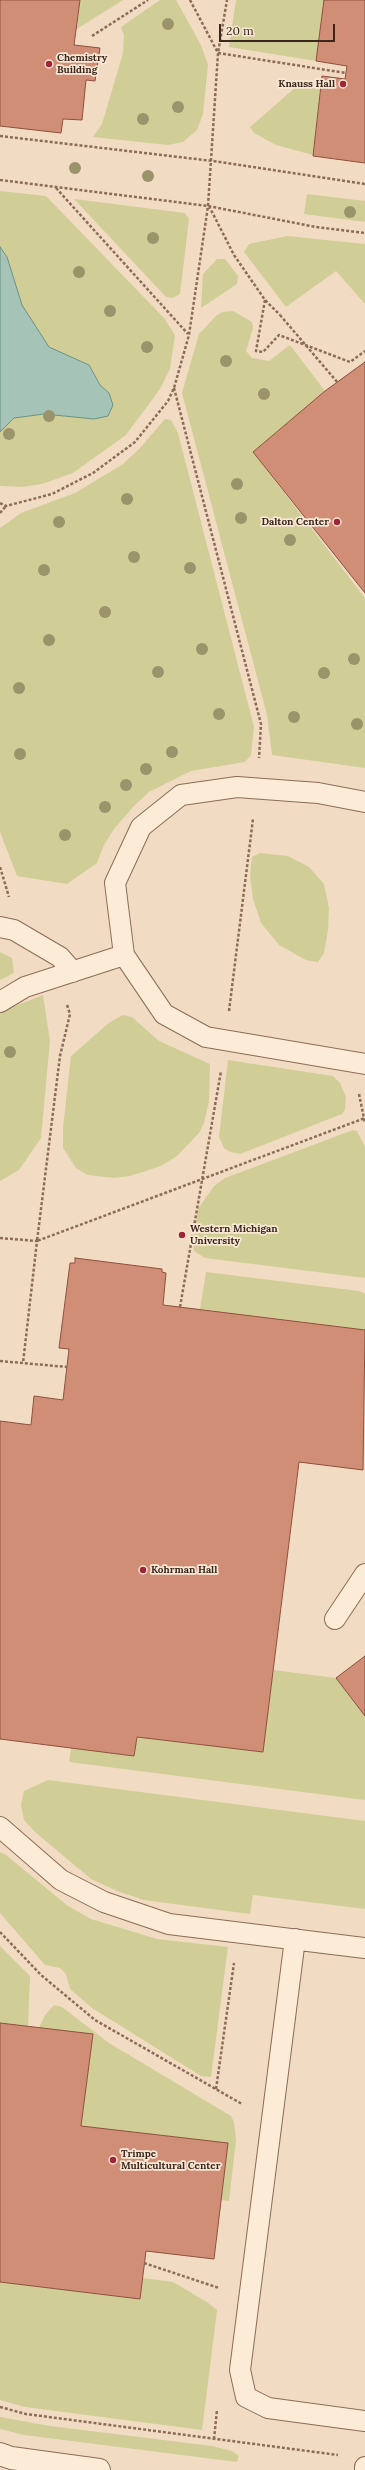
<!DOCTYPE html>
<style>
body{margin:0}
#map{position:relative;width:365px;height:2470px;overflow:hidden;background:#f1dcc3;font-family:Lora,serif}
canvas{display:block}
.scale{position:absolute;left:219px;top:24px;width:116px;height:18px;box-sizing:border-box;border:2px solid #3b271e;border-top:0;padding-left:5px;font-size:12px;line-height:14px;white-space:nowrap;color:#3b271e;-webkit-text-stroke:3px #f8e7d3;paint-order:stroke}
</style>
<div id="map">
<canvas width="365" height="2470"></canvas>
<div class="scale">20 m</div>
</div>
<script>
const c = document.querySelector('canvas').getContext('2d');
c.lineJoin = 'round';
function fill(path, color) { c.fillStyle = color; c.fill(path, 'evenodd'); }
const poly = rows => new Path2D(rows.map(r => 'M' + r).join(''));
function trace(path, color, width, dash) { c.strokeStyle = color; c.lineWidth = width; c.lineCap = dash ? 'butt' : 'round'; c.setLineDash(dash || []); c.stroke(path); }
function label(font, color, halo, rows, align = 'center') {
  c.font = font + ' Lora,serif'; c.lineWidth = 3.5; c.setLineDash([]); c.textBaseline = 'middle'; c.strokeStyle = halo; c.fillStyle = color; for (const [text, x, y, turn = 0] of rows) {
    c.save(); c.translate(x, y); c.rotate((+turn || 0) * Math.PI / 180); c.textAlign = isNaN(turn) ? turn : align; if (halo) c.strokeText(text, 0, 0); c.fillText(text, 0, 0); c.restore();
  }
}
const green = poly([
 [80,0,123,0,77,29],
 [160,0,176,0,201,45,208,65,203,114,197,130,183,142,168,145,93,137,102,124,123,53,124,35,121,27],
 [236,0,324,0,316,61,229,47],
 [297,86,320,89,313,155,276,145,254,133,250,127],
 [0,191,46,196,164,318,175,335,170,369,160,389,126,435,73,473,42,484,22,487,0,486,0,432,13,418,44,414,94,419,109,393,100,385,89,365,49,347,21,305,7,257,0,247],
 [307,194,365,201,365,222,304,214],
 [74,199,185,213,189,219,180,294,173,298,166,297],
 [287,236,365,244,365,304,336,271,286,307,244,252,249,244],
 [217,259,225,259,238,276,237,284,201,308,203,274],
 [233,311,252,322,253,328,246,351,252,358,269,361,290,345,325,391,253,452,365,598,365,768,272,755,267,715,182,393,199,334,216,316,222,312],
 [165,419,171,420,178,433,254,727,251,755,245,762,191,771,149,792,134,806,114,829,104,845,97,863,67,884,17,876,0,832,0,528,21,513,75,493,123,464,140,448],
 [260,853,288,856,309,867,324,884,329,908,328,930,324,953,318,962,306,960,279,945,261,923,253,899,250,876,252,857],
 [0,952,12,958,14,973,0,980],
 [43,995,50,1041,41,1138,19,1170,0,1181,0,1012],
 [123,1015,132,1017,159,1041,210,1064,209,1101,204,1123,199,1133,177,1156,161,1166,130,1176,114,1178,88,1175,76,1168,63,1148,63,1128,71,1056,110,1022],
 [228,1060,333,1076,340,1083,346,1097,345,1110,342,1114,240,1154,230,1152,224,1148,219,1137],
 [353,1130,357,1131,365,1147,365,1278,205,1258,194,1251,193,1244,198,1209,214,1186,225,1178],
 [206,1272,359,1291,365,1294,365,1330,200,1309],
 [273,1670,336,1678,365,1716,365,1800,69,1762,71,1748,134,1756,137,1737,263,1752],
 [48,1780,365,1821,365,1909,253,1895,250,1914,144,1900,117,1891,91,1879,35,1832,24,1820,21,1805,24,1791],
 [0,1852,6,1855,68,1906,91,1919,157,1939,228,1947,211,2077,201,2076,92,2008,70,1989,66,1974,60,1968,45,1965,0,1913],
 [0,1946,30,1976,28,2027,0,2023],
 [54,2005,62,2007,109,2043,231,2116,234,2122,236,2140,229,2201,221,2200,228,2143,81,2126,93,2034,39,2028,45,2015],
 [143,2278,173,2282,207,2302,217,2310,202,2430,25,2407,0,2400,0,2282,140,2299],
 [0,2417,50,2426,212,2446,232,2451,239,2456,237,2462,24,2435,0,2429]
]);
const water = poly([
 [0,247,7,257,22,305,49,347,89,365,100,385,109,393,113,405,108,416,94,419,44,414,14,418,0,432,0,247]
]);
const building = poly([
 [0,0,80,0,74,45,100,48,95,81,86,80,82,120,63,119,61,133,0,126,0,0],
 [324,0,365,0,365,163,313,156,322,76,345,79,347,66,316,61,324,0],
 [365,362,365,593,253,452,325,391,365,362],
 [75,1258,162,1269,162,1272,166,1273,163,1305,365,1330,363,1470,299,1462,263,1752,137,1737,134,1756,0,1739,0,1421,31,1425,34,1396,63,1400,69,1349,59,1348,70,1263,75,1263,75,1258],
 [365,1656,365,1716,336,1678,365,1656],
 [0,2023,93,2034,81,2126,228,2143,214,2259,146,2251,140,2299,0,2282,0,2023]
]);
const path = poly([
 [190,0,218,53,346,73],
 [92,36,148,0],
 [0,136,213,161,365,184],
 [0,180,208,206,316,227,365,233],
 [56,188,188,334],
 [209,206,234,255,265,300,280,315],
 [265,300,256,351,263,352,279,335,350,362,365,351],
 [174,388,261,724,259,758],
 [0,503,6,506,52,494,93,473,135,442,168,401,174,388,189,335,208,206,218,53,227,0],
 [0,513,6,506],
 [0,867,9,897],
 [67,1005,70,1014,60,1056,37,1241,365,1118],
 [229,1011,253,819],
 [359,1094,365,1123],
 [0,1238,37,1241,23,1363],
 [180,1307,221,1071],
 [0,1361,67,1367],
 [0,1932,41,1975,95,2020,242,2104],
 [216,2089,234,1963],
 [144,2263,219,2288],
 [0,2407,26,2414,338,2455],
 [214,2439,217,2410]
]);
const service = poly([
 [0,927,14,930,60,957,73,972],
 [124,955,115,883,141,827,181,795,237,787,318,793,365,802],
 [0,1002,25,987,124,955,164,1014,206,1037,365,1064],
 [335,1619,365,1574],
 [0,1827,61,1880,104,1902,169,1924,365,1948],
 [295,1939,240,2370,246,2397,268,2408,365,2421],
 [365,2470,365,2467]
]);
const minor = poly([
 [0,2454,11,2458,99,2470]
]);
const pathBridge = poly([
 [280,315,338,383]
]);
const trees = [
 [168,24],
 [178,107],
 [143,119],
 [75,168],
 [148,176],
 [350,212],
 [153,238],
 [79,272],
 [110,311],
 [147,347],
 [226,361],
 [264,394],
 [49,416],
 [9,434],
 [237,484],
 [127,499],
 [241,518],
 [59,522],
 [290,540],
 [134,557],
 [190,568],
 [44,570],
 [105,612],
 [49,640],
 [202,649],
 [354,659],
 [158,672],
 [324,673],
 [19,688],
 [219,714],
 [294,717],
 [357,724],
 [172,752],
 [20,754],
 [146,769],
 [126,785],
 [105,807],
 [65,835],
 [10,1052]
];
const markers = [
 [49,64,4,"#9f2539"],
 [343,84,4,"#9f2539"],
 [337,522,4,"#9f2539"],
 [182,1235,4,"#9f2539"],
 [143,1570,4,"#9f2539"],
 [113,2160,4,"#9f2539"]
];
const poiNames = [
 ["Chemistry",57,58],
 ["Building",57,70],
 ["Knauss Hall",335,84,"right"],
 ["Dalton Center",329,522,"right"],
 ["Western Michigan",190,1229],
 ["University",190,1241],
 ["Kohrman Hall",151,1570],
 ["Trimpe",121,2154],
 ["Multicultural Center",121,2166]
];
fill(green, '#d0ce96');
fill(water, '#a5c3b6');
trace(water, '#6b9283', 1);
fill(building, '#d18e77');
trace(building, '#8d503d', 1);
trace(service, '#8c6c58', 22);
trace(minor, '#8c6c58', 24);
trace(path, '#8c6c58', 2.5, [3, 2]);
trace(service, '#fbebd7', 20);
trace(minor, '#fbebd7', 22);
trace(pathBridge, '#8c6c58', 2.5, [3, 2]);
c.fillStyle = '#9b946b';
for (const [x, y] of trees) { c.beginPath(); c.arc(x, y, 6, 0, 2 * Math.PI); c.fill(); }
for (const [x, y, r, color] of markers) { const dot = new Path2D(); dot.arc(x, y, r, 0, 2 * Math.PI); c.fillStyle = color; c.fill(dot); trace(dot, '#f8e7d3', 1.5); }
label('bold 10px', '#3b271e', '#f8e7d3', poiNames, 'left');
</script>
